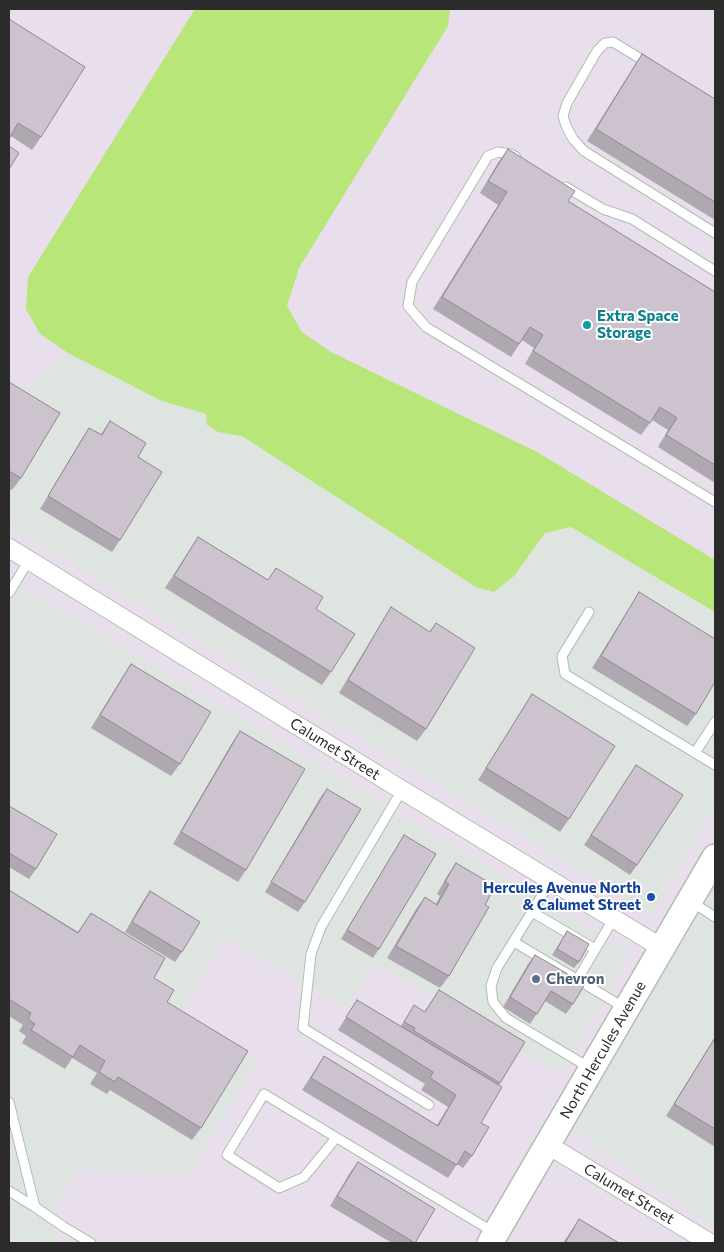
<!DOCTYPE html>
<style>
body{margin:0}
#map{position:relative;width:724px;height:1252px;overflow:hidden;background:#e8deec;font-family:Commissioner,sans-serif}
canvas{display:block}
.frame{position:absolute;inset:0;border:10px solid #2b2b2b;pointer-events:none}
</style>
<div id="map">
<canvas width="724" height="1252"></canvas>
<div class="frame"></div>
</div>
<script>
const c = document.querySelector('canvas').getContext('2d');
c.lineJoin = 'round';
function fill(path, color) { c.fillStyle = color; c.fill(path, 'evenodd'); }
const poly = rows => new Path2D(rows.map(r => 'M' + r).join(''));
function trace(path, color, width, dash) { c.strokeStyle = color; c.lineWidth = width; c.lineCap = dash ? 'butt' : 'round'; c.setLineDash(dash || []); c.stroke(path); }
function label(font, color, halo, rows, align = 'center') {
  c.font = font + ' Commissioner,sans-serif'; c.lineWidth = 4; c.setLineDash([]); c.textBaseline = 'middle'; c.strokeStyle = halo; c.fillStyle = color; for (const [text, x, y, turn = 0] of rows) {
    c.save(); c.translate(x, y); c.rotate((+turn || 0) * Math.PI / 180); c.textAlign = isNaN(turn) ? turn : align; if (halo) c.strokeText(text, 0, 0); c.fillText(text, 0, 0); c.restore();
  }
}
const industrial = poly([
 [68,353,162,401,206,414,208,426,218,432,241,436,514,576,545,533,571,527,715,612,715,807,652,915,9,526,9,379,26,389],
 [9,578,631,953,561,1074,376,963,347,1009,224,937,182,1011,257,1061,190,1173,78,1170,54,1211,57,1243,9,1243],
 [715,878,715,1227,611,1159,571,1126]
]);
const water = poly([
 [195,9,450,9,448,26,299,268,287,306,302,332,331,352,537,452,715,560,715,612,571,527,545,533,514,576,494,592,476,587,242,436,218,432,207,425,206,414,162,401,68,353,40,334,26,309,28,277]
]);
const lane = poly([
 [649,64,613,42,605,43,597,51,567,103,563,116,566,126,573,139,584,151,715,233],
 [516,157,511,154,498,152,488,156,412,282,408,306,426,327,715,502],
 [566,187,603,209,632,219,715,271],
 [9,593,29,560],
 [589,612,562,656,565,674,715,765],
 [695,753,715,722],
 [402,790,321,927,311,954,303,1028,429,1105],
 [551,881,497,968,491,986,493,1002,506,1018,590,1068],
 [690,901,715,917],
 [532,912,595,949],
 [514,942,625,1008],
 [577,980,614,918],
 [9,1102,35,1207,64,1227,91,1243],
 [336,1138,304,1177,279,1188,227,1155,264,1094,495,1233],
 [9,1191,35,1207]
]);
const street = poly([
 [9,548,402,790,662,948],
 [548,1145,710,1243]
]);
const secondary = poly([
 [490,1243,715,857]
]);
const wall = poly([
 [9,19,41,137,32,150,11,136],
 [642,54,715,99,715,220,587,141,634,66],
 [508,149,568,201,715,292,715,483,658,447,668,430,652,420,641,435,525,364,534,348,522,340,511,357,433,309,498,205,480,193,499,161],
 [9,382,21,478,12,490,9,489],
 [110,421,138,457,120,540,112,552,40,509,81,440,89,428,101,434],
 [198,537,268,580,276,568,316,609,331,672,322,685,165,588],
 [639,592,696,714,687,726,592,668,631,605],
 [391,607,429,632,436,623,426,729,417,741,339,693,383,620],
 [131,664,180,764,171,776,91,728,123,676],
 [532,694,569,819,560,832,478,780,524,707],
 [240,731,246,870,238,882,173,844,232,743],
 [636,765,637,865,630,875,584,845],
 [327,789,305,902,298,912,265,892,320,798],
 [9,806,36,869,29,879,9,867],
 [404,835,379,949,373,958,341,939,398,845],
 [456,863,485,905,449,976,440,988,387,958,416,909,425,897,436,904,440,896,437,894,447,876],
 [9,890,78,932,91,913,154,978,167,1002,201,1128,192,1140,110,1090,107,1094,90,1084,97,1073,72,1058,65,1069,22,1043,26,1036,19,1031,23,1025,9,1016],
 [150,891,182,952,175,962,125,932,143,901],
 [567,931,579,962,574,968,552,955],
 [535,955,573,1004,566,1014,545,1001,530,1024,503,1007,528,964],
 [439,990,525,1042,499,1085,481,1123,472,1156,463,1168,457,1164,448,1178,302,1090,324,1056,437,1125,448,1107,421,1090,425,1084,338,1030,357,1000,401,1026,414,1005,424,1012],
 [715,1037,715,1147,666,1116],
 [358,1162,415,1243,392,1243,330,1206,351,1171],
 [579,1219,619,1243,563,1243]
]);
const building = poly([
 [9,19,85,67,41,137,18,123,9,139,9,19],
 [642,54,715,99,715,202,596,129,642,54],
 [9,146,19,153,9,169,9,146],
 [508,149,575,191,568,201,715,292,715,465,666,435,677,418,660,407,650,423,533,351,543,335,530,327,519,344,442,297,507,192,488,181,508,149],
 [9,382,60,413,21,478,9,471,9,382],
 [110,421,146,443,138,457,162,472,120,540,48,496,89,428,102,435,110,421],
 [198,537,268,580,276,568,323,597,316,609,355,634,331,672,174,576,198,537],
 [639,592,715,639,715,682,696,714,601,656,639,592],
 [391,607,430,632,436,623,475,648,426,729,348,680,391,607],
 [131,664,211,712,180,764,100,715,131,664],
 [532,694,615,746,569,819,486,768,532,694],
 [240,731,305,769,246,870,181,832,240,731],
 [636,765,683,795,637,865,591,835,636,765],
 [327,789,361,809,305,902,271,882,327,789],
 [9,806,57,834,36,869,9,853,9,806],
 [404,835,436,854,379,949,347,930,404,835],
 [456,863,495,886,485,905,489,907,449,976,396,946,425,897,437,905,449,884,445,882,456,863],
 [9,890,78,933,91,913,165,958,154,978,174,990,167,1002,248,1051,201,1128,118,1077,115,1082,99,1072,105,1061,80,1045,73,1057,31,1030,35,1024,28,1019,31,1013,9,999,9,890],
 [150,891,200,922,182,952,132,922,150,891],
 [567,931,589,944,579,962,557,949,567,931],
 [535,955,585,984,573,1004,551,991,537,1014,510,997,535,955],
 [439,990,525,1042,500,1083,414,1031,415,1028,404,1022,414,1005,425,1012,439,990],
 [357,1000,502,1087,481,1123,489,1127,472,1156,465,1151,457,1165,311,1078,324,1056,438,1126,456,1095,430,1078,433,1072,346,1017,357,1000],
 [715,1038,715,1129,674,1104,715,1038],
 [358,1162,435,1209,415,1243,337,1196,358,1162],
 [579,1219,619,1243,565,1243,579,1219]
]);
const markers = [
 [587,325,5,"#0f9aa8"],
 [651,897,5,"#1a4fb4"],
 [536,979,5,"#5c6f8a"]
];
const cultureNames = [
 ["Extra Space",597,316],
 ["Storage",597,333]
];
const streetNames = [
 ["Calumet Street",335,749,32],
 ["North Hercules Avenue",603,1050,-60],
 ["Calumet Street",629,1194,31]
];
const transitNames = [
 ["Hercules Avenue North",641,888],
 ["& Calumet Street",641,905]
];
const serviceNames = [
 ["Chevron",546,979]
];
fill(industrial, '#dee5e1');
fill(water, '#b8e679');
trace(lane, '#b2bdb2', 11);
trace(street, '#b2bdb2', 20);
trace(secondary, '#b2bdb2', 28);
trace(lane, '#fff', 9);
trace(street, '#fff', 18);
trace(secondary, '#fff', 25);
fill(wall, '#afa8b1');
fill(building, '#ccc3ce');
trace(building, '#8f8890', 1);
for (const [x, y, r, color] of markers) { const dot = new Path2D(); dot.arc(x, y, r, 0, 2 * Math.PI); c.fillStyle = color; c.fill(dot); trace(dot, '#fff', 2); }
label('bold 15px', '#0d838f', '#fff', cultureNames, 'left');
label('15px', '#2b2b2b', '#fff', streetNames);
label('bold 15px', '#164399', '#fff', transitNames, 'right');
label('bold 15px', '#4e5e75', '#fff', serviceNames, 'left');
</script>
